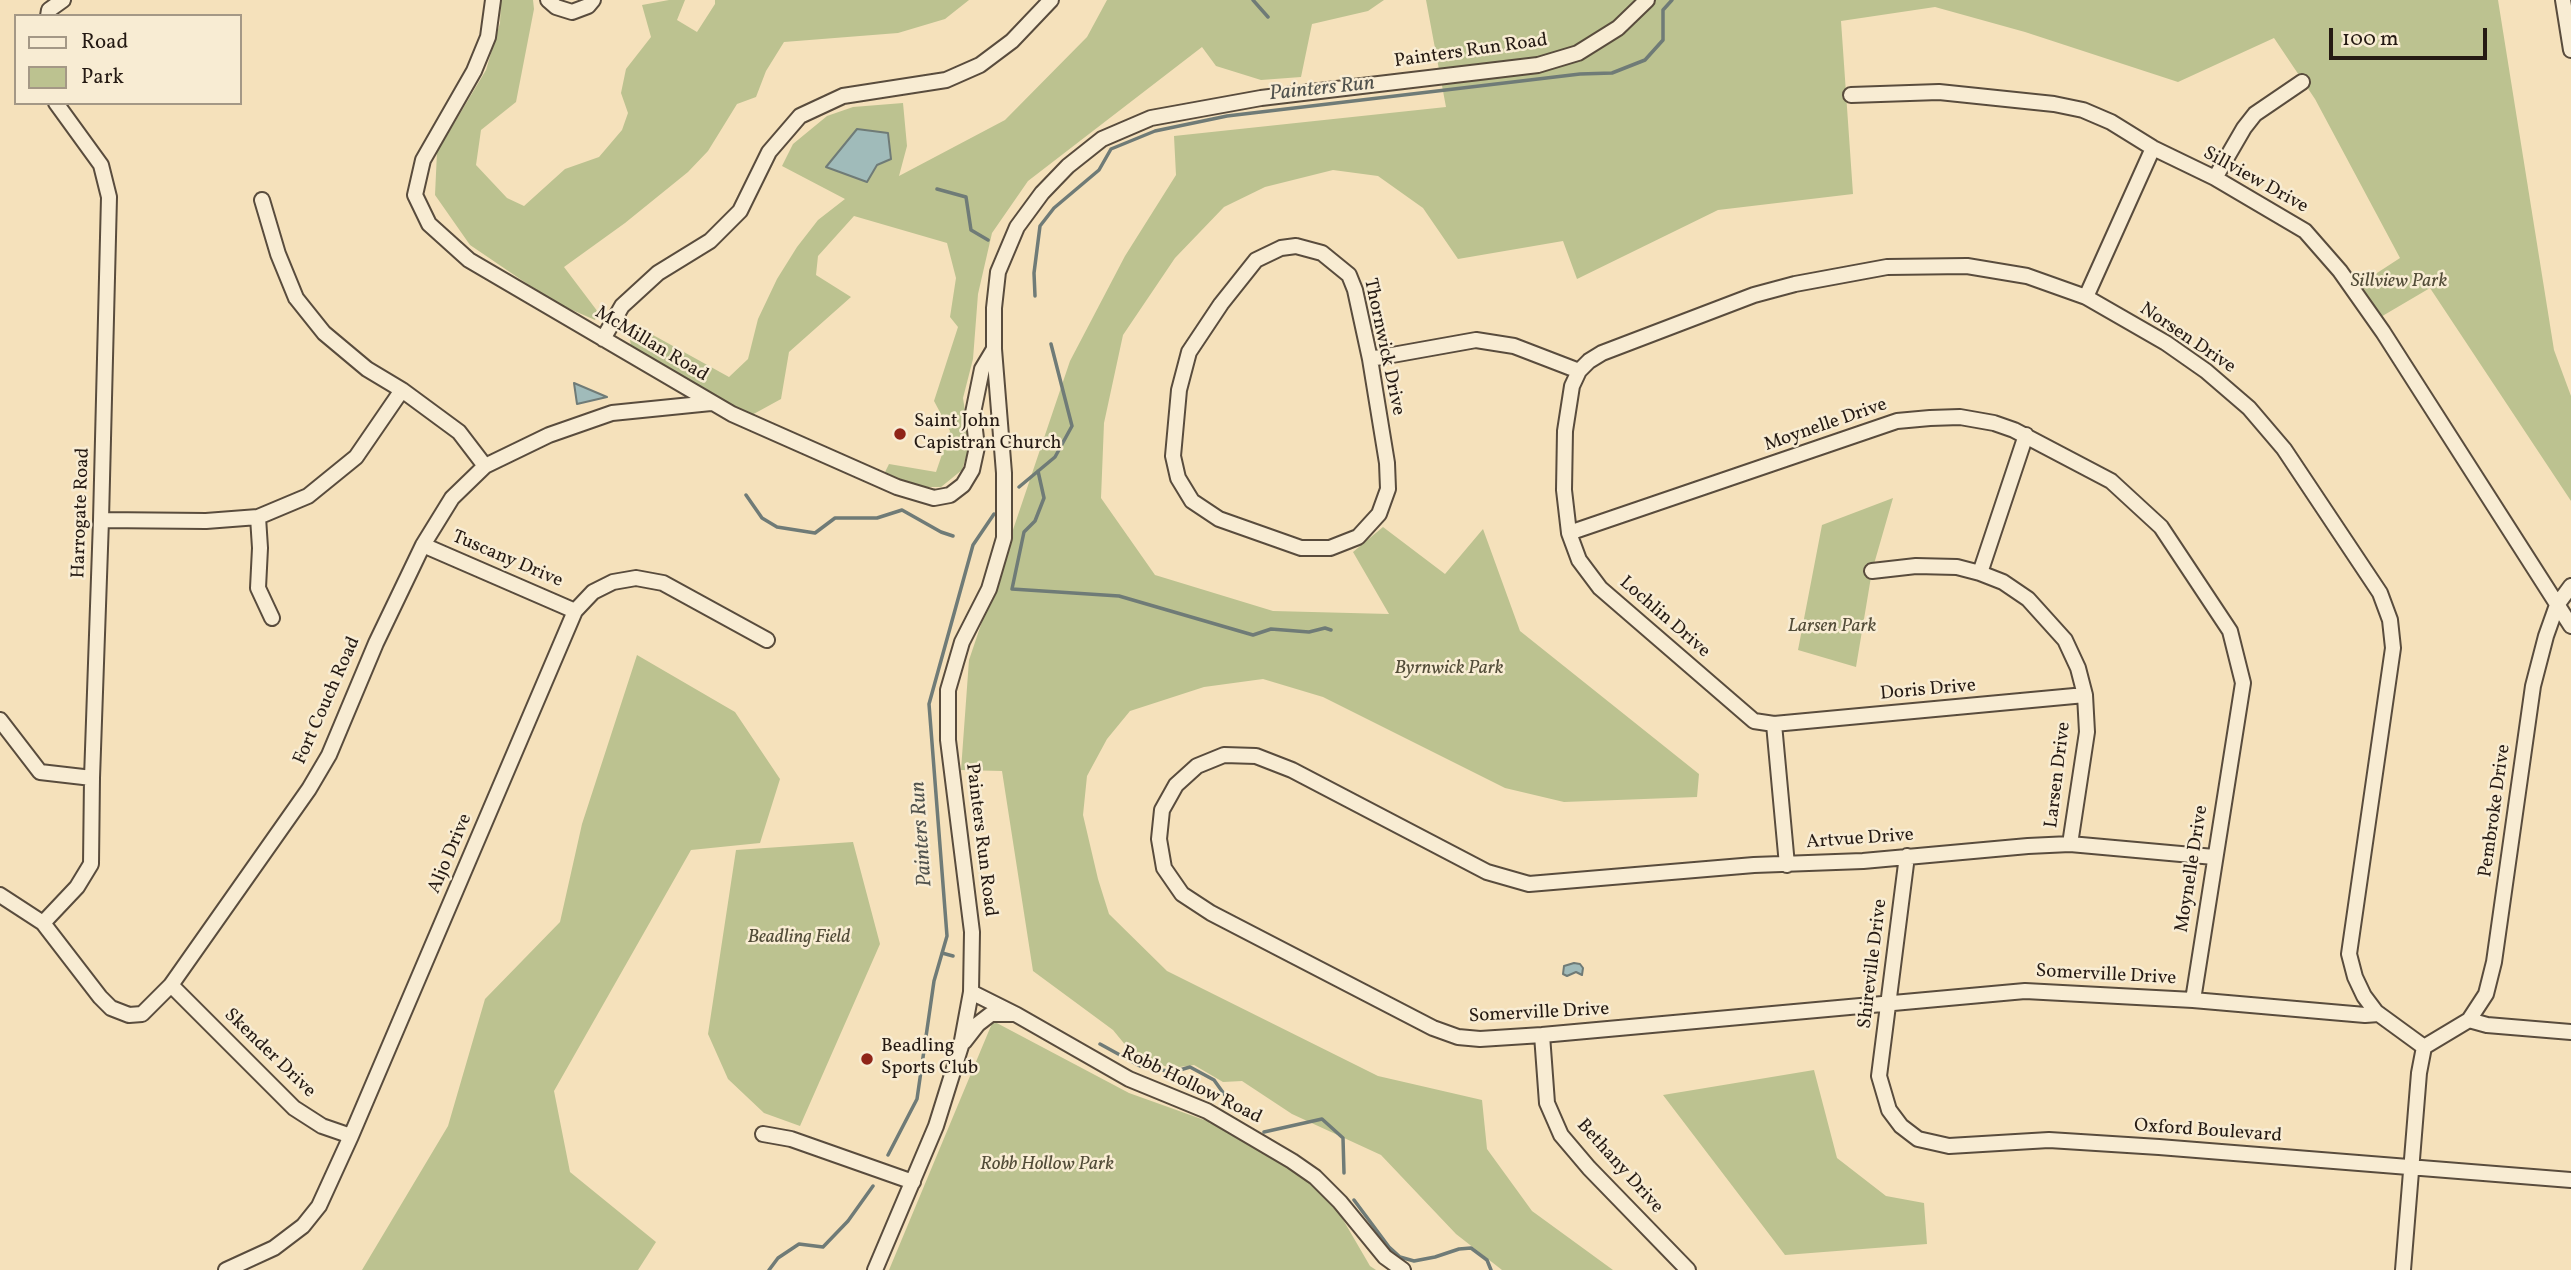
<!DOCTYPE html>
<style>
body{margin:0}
#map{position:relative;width:2571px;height:1270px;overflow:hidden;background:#f5e1bb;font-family:Vollkorn,serif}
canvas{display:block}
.legend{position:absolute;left:14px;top:14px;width:228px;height:91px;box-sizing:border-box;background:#f8ecd3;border:2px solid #a49886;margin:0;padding:9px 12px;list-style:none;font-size:21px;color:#251a13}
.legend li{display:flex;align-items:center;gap:14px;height:35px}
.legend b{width:35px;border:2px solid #a49886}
.scale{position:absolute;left:2329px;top:28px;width:158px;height:32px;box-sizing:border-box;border:4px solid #251a13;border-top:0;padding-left:9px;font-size:21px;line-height:24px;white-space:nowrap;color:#251a13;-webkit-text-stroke:5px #f8ecd3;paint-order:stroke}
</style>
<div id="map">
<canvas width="2571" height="1270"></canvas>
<ul class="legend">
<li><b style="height:9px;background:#f8ecd3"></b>Road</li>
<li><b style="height:19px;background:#bcc290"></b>Park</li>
</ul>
<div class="scale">100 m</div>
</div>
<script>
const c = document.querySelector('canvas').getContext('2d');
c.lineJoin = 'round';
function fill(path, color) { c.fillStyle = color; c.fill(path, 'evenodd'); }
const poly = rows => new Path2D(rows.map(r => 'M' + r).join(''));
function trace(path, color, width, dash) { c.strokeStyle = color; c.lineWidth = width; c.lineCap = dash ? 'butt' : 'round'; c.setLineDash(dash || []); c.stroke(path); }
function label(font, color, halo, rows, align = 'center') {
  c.font = font + ' Vollkorn,serif'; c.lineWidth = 5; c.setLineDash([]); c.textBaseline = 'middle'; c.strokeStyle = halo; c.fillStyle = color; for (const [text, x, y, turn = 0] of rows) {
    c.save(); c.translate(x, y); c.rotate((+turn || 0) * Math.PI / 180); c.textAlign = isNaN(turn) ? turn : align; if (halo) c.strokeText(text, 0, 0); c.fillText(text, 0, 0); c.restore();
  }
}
const green = poly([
 [501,0,533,0,534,9,516,102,481,130,476,165,507,198,524,206,565,169,599,157,622,130,628,113,621,93,626,69,651,37,642,5,669,0,685,0,677,20,697,32,715,4,715,0,969,0,945,19,898,33,784,42,766,71,756,97,737,104,708,151,688,172,625,223,564,267,598,312,595,320,554,302,470,245,435,195,437,152,486,70,500,23],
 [1107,0,1384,0,1368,11,1312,24,1301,77,1261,80,1216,66,1202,47,1028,181,992,233,978,294,973,359,963,398,970,444,962,470,941,487,925,487,884,474,889,464,936,472,950,431,934,401,958,327,950,317,956,278,947,243,854,216,818,256,816,275,851,297,789,352,781,399,750,416,704,392,631,347,629,333,644,330,729,377,748,359,758,319,777,279,797,247,818,220,845,199,782,166,793,144,827,116,853,107,903,103,907,146,899,176,1005,120,1087,37],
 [1426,0,2498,0,2554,350,2571,396,2571,501,2430,288,2379,318,2357,286,2400,258,2315,99,2274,38,2178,82,2025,32,1935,7,1841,21,1853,194,1718,210,1577,279,1563,241,1458,259,1423,208,1378,176,1333,170,1265,187,1224,207,1175,258,1123,335,1104,423,1101,498,1155,575,1273,611,1389,614,1353,552,1383,527,1445,574,1483,529,1520,631,1699,774,1697,797,1564,802,1505,788,1323,697,1263,679,1204,687,1130,711,1107,739,1087,776,1083,815,1098,879,1109,914,1167,971,1378,1076,1482,1100,1487,1149,1532,1211,1613,1270,1502,1270,1456,1234,1381,1155,1292,1114,1242,1081,1223,1082,1194,1065,1172,1068,1136,1058,1113,1030,1033,971,1002,771,961,770,969,660,1070,361,1125,256,1176,175,1174,136,1446,107],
 [1893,498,1872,571,1856,667,1798,650,1822,525],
 [637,655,735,712,780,779,760,843,691,850,554,1091,570,1172,656,1242,638,1270,362,1270,448,1126,485,999,560,922,582,824],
 [853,842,880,944,800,1126,764,1113,728,1079,708,1034,736,850],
 [993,1021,1129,1093,1221,1126,1305,1178,1338,1211,1370,1266,1376,1270,889,1270],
 [1814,1070,1837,1158,1886,1196,1924,1203,1927,1244,1785,1255,1663,1095]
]);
const water = poly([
 [857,129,888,133,891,159,877,165,867,182,826,167,857,129],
 [574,383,607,397,577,404,574,383],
 [1574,963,1580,964,1583,968,1582,975,1576,972,1567,976,1563,974,1564,966,1574,963]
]);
const stream = poly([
 [1253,0,1268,17],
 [937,189,966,197,971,230,988,240],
 [1035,296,1034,273,1040,226,1054,208,1099,170,1111,149,1155,131,1227,116,1580,74,1612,73,1645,60,1663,40,1663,10,1672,0],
 [1038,471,1044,498,1035,521,1024,532,1012,589,1119,596,1253,635,1271,629,1309,632,1325,628,1331,630],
 [1019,487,1055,457,1072,426,1051,344],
 [746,495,762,518,777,527,815,533,835,518,877,518,902,510,941,532,953,536],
 [942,953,953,956],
 [1100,1044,1140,1066,1173,1072,1190,1067,1214,1080,1232,1105],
 [1264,1132,1322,1119,1343,1138,1344,1173],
 [888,1155,917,1099,934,981,947,936,929,704,973,545,994,514],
 [1354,1200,1389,1247,1400,1257,1414,1261,1435,1257,1459,1249,1471,1248,1487,1260,1491,1270],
 [769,1270,778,1258,799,1244,823,1247,848,1221,873,1186]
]);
const minor = poly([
 [493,0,488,37,474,71,423,160,415,195,429,224,469,260,732,414,897,487,934,498,950,495,963,485,972,470,977,447,973,413,982,369,994,349],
 [548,0,556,7,572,12,588,6,593,0],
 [2563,0,2571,50],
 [48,16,49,10,63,0],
 [1851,95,1939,92,2054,104,2083,110,2111,122,2153,148,2215,178,2305,231,2340,271,2383,332,2571,626],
 [2215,178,2244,128,2255,114,2302,82],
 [262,200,278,254,296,298,324,333,367,369,402,390,459,432,485,466],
 [1296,246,1322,253,1349,275,1355,290,1370,359,1387,463,1388,489,1379,514,1358,537,1330,548,1301,548,1219,519,1192,501,1178,478,1173,456,1179,390,1189,352,1221,304,1256,260,1281,248,1296,246],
 [2086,297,2153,148],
 [603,339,622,306,658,273,710,241,740,211,769,152,800,116,843,96,946,80,980,65,1012,41,1051,0],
 [1370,359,1476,340,1514,346,1579,371],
 [258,517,260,548,258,588,272,618],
 [101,520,206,521,258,517,308,496,356,457,402,390],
 [1569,533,1897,421,1930,418,1960,417,1994,423,2014,430,2111,481,2161,527,2230,631,2243,683,2193,1000],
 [423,545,575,611],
 [1872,571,1916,566,1957,567,1980,573,2003,582,2028,599,2065,640,2078,668,2085,695,2087,732,2070,844],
 [1980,573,2026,435],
 [0,720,40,772,92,778],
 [1774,724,2085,695],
 [1907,856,1879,1076,1889,1110,1901,1126,1918,1139,1949,1146,2049,1140,2159,1147,2571,1180],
 [2214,857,2070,844,2028,846,1863,861,1754,865,1529,884,1487,872,1292,770,1256,756,1224,755,1197,766,1176,785,1162,810,1159,839,1164,868,1182,894,1211,913,1433,1028,1458,1037,1480,1039,1542,1035,2025,991,2193,1000,2365,1015,2379,1014],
 [1787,865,1774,724,1754,721,1600,588,1579,560,1569,533,1564,490,1565,431,1572,386,1579,371,1589,361,1602,353,1754,295,1795,284,1887,267,1967,266,2027,276,2086,297,2166,343,2206,371,2249,408,2284,449,2380,593,2390,620,2393,648,2349,954,2355,977,2364,996,2376,1012,2424,1047],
 [0,895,43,923,100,997,111,1008,129,1015,142,1014,171,985,309,789,329,755,376,643,423,545,452,498,485,466,549,435,612,413,711,403],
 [43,923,77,887,91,864,92,778,101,520,109,197,101,165,56,103],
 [171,985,294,1108,322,1126,351,1136],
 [971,992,1017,1015,1129,1079,1207,1111,1292,1161,1315,1177,1340,1202,1385,1257,1403,1270],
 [2469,1020,2486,994,2494,962,2533,686,2546,636,2557,605,2571,586],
 [1542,1035,1547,1103,1561,1135,1589,1168,1688,1270],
 [964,1042,978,1024,991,1014,1012,1014],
 [2424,1047,2469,1020,2487,1025,2571,1032],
 [763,1134,791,1139,913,1182],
 [226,1270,274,1248,303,1226,319,1206,351,1136,575,611,593,592,613,582,636,578,663,583,767,640],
 [875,1270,936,1126,961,1046,971,992,972,932,948,740,948,690,962,642,989,589,1004,538,1004,473,994,349,994,308,998,272,1017,227,1042,193,1068,166,1102,139,1151,118,1261,98,1538,65,1578,53,1618,28,1647,0],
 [2403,1270,2419,1073,2424,1047]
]);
const markers = [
 [900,434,7,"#8f2418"],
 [867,1059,7,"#8f2418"]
];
const streetNames = [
 ["Painters Run Road",1471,52,-8],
 ["Sillview Drive",2255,181,29],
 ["Norsen Drive",2187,339,34],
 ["McMillan Road",651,345,31],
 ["Thornwick Drive",1383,347,78],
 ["Moynelle Drive",1826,426,-19],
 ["Harrogate Road",82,513,-88],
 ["Tuscany Drive",507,560,23],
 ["Lochlin Drive",1664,618,41],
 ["Doris Drive",1928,691,-5],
 ["Fort Couch Road",328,701,-66],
 ["Larsen Drive",2059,775,-83],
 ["Pembroke Drive",2496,811,-82],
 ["Painters Run Road",980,840,83],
 ["Artvue Drive",1860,840,-4],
 ["Aljo Drive",451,854,-67],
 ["Moynelle Drive",2193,869,-81],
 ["Shireville Drive",1874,964,-83],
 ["Somerville Drive",2106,976,3],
 ["Somerville Drive",1539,1014,-3],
 ["Skender Drive",269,1054,44],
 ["Robb Hollow Road",1191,1086,26],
 ["Oxford Boulevard",2208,1132,4],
 ["Bethany Drive",1619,1167,48]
];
const parkNames = [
 ["Sillview Park",2399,283],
 ["Larsen Park",1832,628],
 ["Byrnwick Park",1449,670],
 ["Beadling Field",799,939],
 ["Robb Hollow Park",1047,1166]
];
const poiNames = [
 ["Saint John",914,423],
 ["Capistran Church",914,445],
 ["Beadling",881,1048],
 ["Sports Club",881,1070]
];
const waterNames = [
 ["Painters Run",1322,90,-6],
 ["Painters Run",923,834,-94]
];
fill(green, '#bcc290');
fill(water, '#a0bbba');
trace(water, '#6f7b77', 2);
trace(stream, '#6f7b77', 3.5);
trace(minor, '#594c3d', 18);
trace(minor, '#f8ecd3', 14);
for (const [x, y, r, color] of markers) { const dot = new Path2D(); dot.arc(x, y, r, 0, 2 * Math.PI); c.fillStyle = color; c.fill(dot); trace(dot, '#f8ecd3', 2.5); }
label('19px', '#251a13', '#f8ecd3', streetNames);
label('italic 19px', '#524c38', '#f8ecd3', parkNames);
label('19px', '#251a13', '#f8ecd3', poiNames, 'left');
label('italic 21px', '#50524d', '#f8ecd3', waterNames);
</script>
